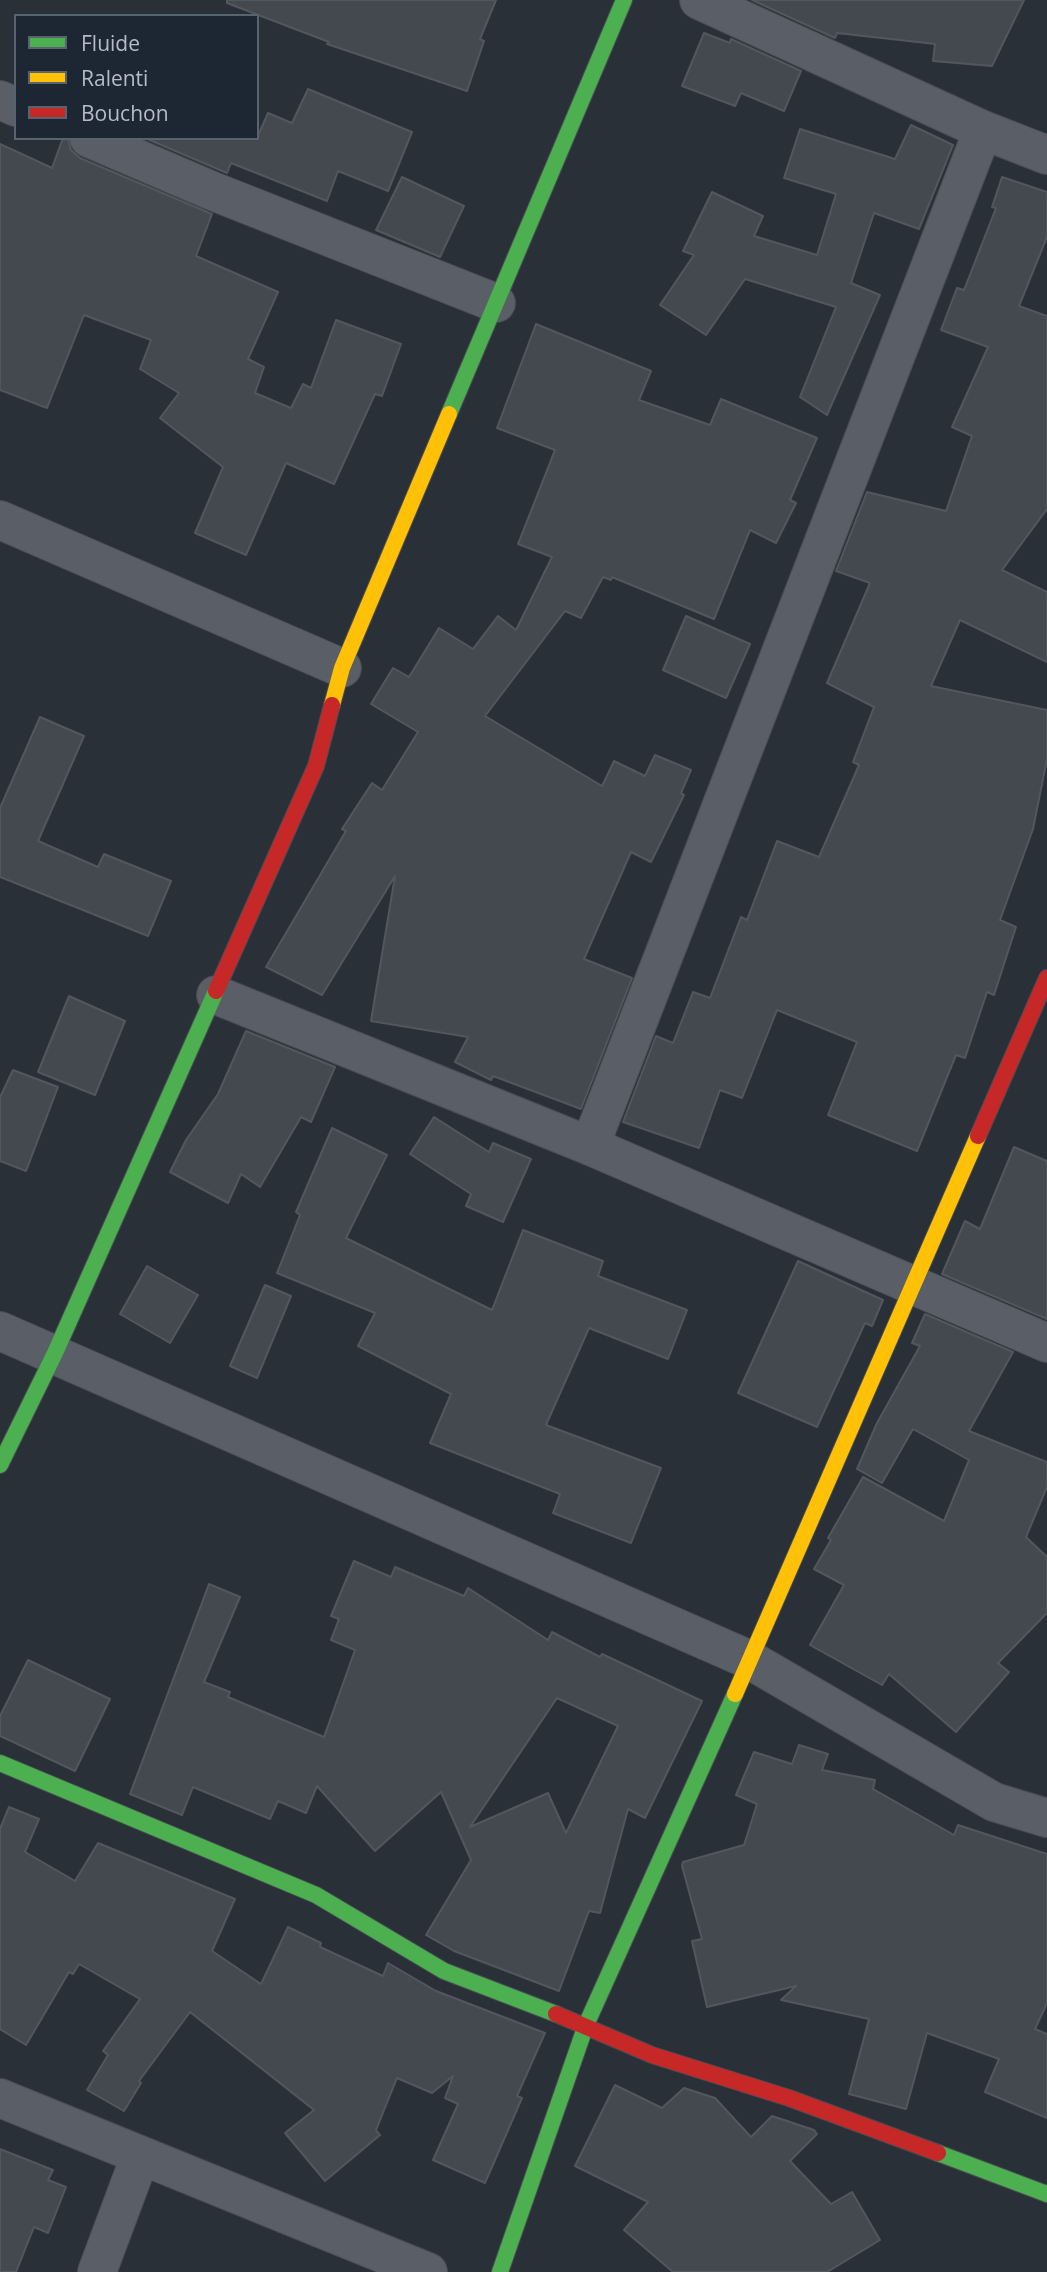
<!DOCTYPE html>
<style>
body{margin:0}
#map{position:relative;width:1047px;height:2272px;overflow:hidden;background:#2a3038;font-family:"Open Sans",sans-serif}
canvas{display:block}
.legend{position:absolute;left:14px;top:14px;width:245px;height:126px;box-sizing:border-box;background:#1d2633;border:2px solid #59626f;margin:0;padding:9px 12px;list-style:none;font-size:21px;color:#b4bcc9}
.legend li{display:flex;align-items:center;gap:14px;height:35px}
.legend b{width:35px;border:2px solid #59626f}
</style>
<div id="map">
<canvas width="1047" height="2272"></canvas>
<ul class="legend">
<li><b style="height:9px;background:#4caf50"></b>Fluide</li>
<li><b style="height:9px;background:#ffc107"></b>Ralenti</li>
<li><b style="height:9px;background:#c62828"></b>Bouchon</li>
</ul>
</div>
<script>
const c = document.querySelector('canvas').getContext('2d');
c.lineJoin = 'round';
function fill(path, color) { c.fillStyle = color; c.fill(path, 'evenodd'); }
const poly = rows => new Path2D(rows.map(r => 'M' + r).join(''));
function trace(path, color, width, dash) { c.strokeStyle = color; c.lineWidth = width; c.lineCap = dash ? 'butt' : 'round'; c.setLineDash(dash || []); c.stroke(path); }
const building = poly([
 [227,0,496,0,480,39,484,41,467,91,327,44,329,42,227,3,227,0],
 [752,0,1024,0,992,66,933,61,935,44,837,33,835,38,752,0],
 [704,33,730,43,731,39,801,71,784,111,741,93,735,106,682,86,704,33],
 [308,89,412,132,388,191,338,171,327,201,231,163,227,173,145,138,257,138,268,113,292,123,308,89],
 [911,125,953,145,919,229,874,213,851,283,880,295,827,415,800,397,836,307,745,279,706,335,660,305,694,255,683,251,712,192,763,216,754,236,817,255,836,194,784,178,800,129,895,159,911,125],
 [63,138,68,138,71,150,80,158,212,214,196,256,278,292,248,359,264,367,255,393,291,408,303,384,311,388,336,320,401,344,382,396,375,394,334,484,286,463,246,555,195,533,223,467,160,418,179,393,140,369,151,340,84,315,47,408,0,390,0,144,52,168,63,138],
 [402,177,464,206,440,257,376,230,402,177],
 [1002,177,1047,192,1047,237,1019,306,1047,316,1047,509,1002,570,1047,592,1047,662,960,620,931,686,1047,710,1047,759,1033,829,1000,920,1016,927,994,995,987,992,965,1058,956,1055,917,1151,828,1115,857,1042,777,1010,742,1098,720,1090,699,1148,623,1122,656,1036,673,1043,693,992,710,998,741,917,747,920,777,841,819,857,859,765,853,762,874,707,827,683,870,583,836,571,867,492,946,511,972,436,952,427,988,347,941,330,957,288,964,290,996,208,992,207,1002,177],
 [536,324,651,371,639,400,710,425,721,399,817,438,790,500,796,503,776,543,750,530,714,619,612,577,611,580,603,577,581,618,565,611,485,716,602,786,614,761,645,776,655,755,691,770,681,793,684,795,651,862,631,852,584,959,632,978,581,1109,493,1076,491,1080,455,1062,468,1037,371,1021,395,876,322,995,266,967,346,831,342,829,372,783,382,790,418,732,371,704,393,668,409,677,439,628,473,649,498,616,516,630,552,557,518,544,555,450,497,428,536,324],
 [686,616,750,644,726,698,663,670,686,616],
 [40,717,84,736,38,841,98,867,104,854,171,881,148,936,0,877,0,808,40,717],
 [69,996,125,1021,95,1095,38,1072,69,996],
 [246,1031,335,1067,311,1122,301,1117,260,1187,241,1174,228,1203,170,1172,186,1140,218,1094,246,1031],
 [13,1070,58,1087,26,1171,0,1161,0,1097,13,1070],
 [434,1117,489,1152,493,1143,531,1159,503,1222,466,1206,471,1194,410,1154,434,1117],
 [332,1128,387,1155,346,1238,492,1310,523,1230,603,1261,598,1276,687,1310,668,1359,589,1328,546,1425,661,1468,631,1543,553,1513,560,1494,430,1443,451,1394,358,1346,375,1313,277,1273,300,1215,296,1212,332,1128],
 [1014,1147,1047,1161,1047,1319,942,1274,965,1221,980,1229,1014,1147],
 [798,1261,883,1300,872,1326,865,1323,817,1427,738,1393,798,1261],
 [147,1266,198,1295,170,1343,120,1314,147,1266],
 [265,1285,291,1296,257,1378,230,1366,265,1285],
 [925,1314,1013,1352,969,1431,1047,1462,1047,1487,1026,1537,1047,1557,1047,1613,998,1663,1009,1672,956,1732,889,1674,882,1685,810,1645,844,1585,814,1569,831,1540,828,1538,863,1477,944,1521,969,1460,913,1429,882,1483,857,1469,877,1423,920,1346,912,1343,925,1314],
 [354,1561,391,1577,395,1567,464,1596,468,1588,548,1640,552,1632,600,1657,602,1654,702,1701,645,1818,628,1809,600,1913,589,1911,559,1991,454,1951,426,1935,471,1860,441,1792,375,1851,317,1786,306,1813,278,1801,270,1819,193,1787,182,1815,130,1794,209,1584,240,1597,204,1682,230,1692,228,1697,324,1737,355,1650,331,1640,339,1619,331,1616,354,1561],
 [557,1698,618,1726,566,1833,548,1793,470,1827,557,1698],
 [28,1660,110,1699,75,1771,0,1736,0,1716,28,1660],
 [799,1745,828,1754,822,1770,875,1780,873,1789,954,1835,958,1825,1047,1854,1047,2003,1035,2029,1047,2034,1047,2118,985,2092,999,2059,927,2033,906,2109,849,2094,869,2019,781,2000,796,1986,707,2007,692,1941,702,1939,682,1866,683,1862,744,1845,757,1804,736,1795,754,1752,792,1764,799,1745],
 [9,1807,39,1819,25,1852,75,1881,98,1843,235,1899,212,1951,261,1984,288,1927,321,1943,320,1947,383,1976,388,1963,436,1991,545,2033,517,2096,522,2098,485,2183,433,2160,458,2104,445,2098,453,2076,432,2093,397,2078,376,2130,380,2135,325,2181,285,2133,314,2110,190,2012,139,2081,141,2083,124,2111,87,2090,108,2055,103,2051,140,1999,79,1964,73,1974,69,1972,26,2045,0,2029,0,1829,9,1807],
 [615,2085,662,2108,684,2088,715,2098,751,2137,772,2116,814,2130,817,2134,790,2161,831,2204,852,2192,880,2240,827,2272,673,2272,624,2230,648,2202,575,2166,615,2085],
 [0,2149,53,2170,48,2180,66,2187,48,2233,34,2227,16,2272,0,2272,0,2149]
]);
const street = poly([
 [699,0,983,130,1047,155],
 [0,100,16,107],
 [89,138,210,190,496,303],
 [0,520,342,668],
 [216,995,590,1146,1047,1343],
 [590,1146,983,130],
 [0,1331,750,1660,994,1802,1047,1818],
 [0,2098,428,2272],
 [97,2272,140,2157]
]);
const fast = poly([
 [449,414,624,0],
 [0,1465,55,1353,216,991],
 [0,1763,316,1895,444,1971,556,2014],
 [938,2153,1047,2194],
 [500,2272,586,2025,735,1694]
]);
const slow = poly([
 [332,705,342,668,449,414],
 [735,1694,978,1136]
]);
const jam = poly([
 [216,991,316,766,332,705],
 [978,1136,1047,978],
 [556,2014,652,2055,789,2098,938,2153]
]);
fill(building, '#444950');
trace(building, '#52575f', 2);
trace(street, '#484c53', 40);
trace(fast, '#484c53', 18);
trace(slow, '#484c53', 18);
trace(jam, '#484c53', 18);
trace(street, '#5a5e66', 38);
trace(fast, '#4caf50', 16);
trace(slow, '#ffc107', 16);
trace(jam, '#c62828', 16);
</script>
